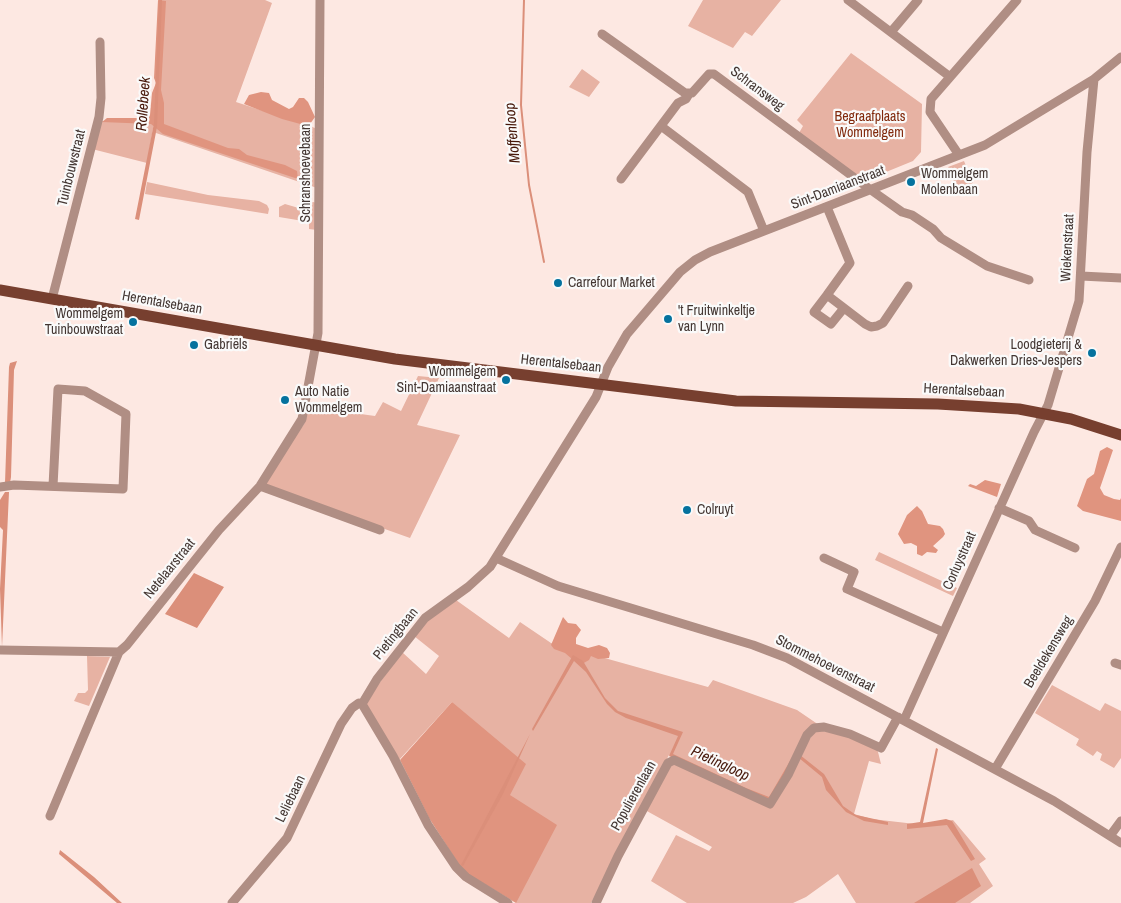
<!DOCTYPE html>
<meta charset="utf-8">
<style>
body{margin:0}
canvas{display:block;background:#fde8e2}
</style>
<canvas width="1121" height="903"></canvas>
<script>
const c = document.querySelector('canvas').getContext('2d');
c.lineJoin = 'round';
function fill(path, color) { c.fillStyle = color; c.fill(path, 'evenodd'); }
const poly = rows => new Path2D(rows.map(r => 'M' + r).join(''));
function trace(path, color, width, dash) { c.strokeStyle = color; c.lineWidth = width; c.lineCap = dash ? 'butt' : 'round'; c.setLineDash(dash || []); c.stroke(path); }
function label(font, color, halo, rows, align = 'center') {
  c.font = font + ' "Archivo Narrow",sans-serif'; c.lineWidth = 4.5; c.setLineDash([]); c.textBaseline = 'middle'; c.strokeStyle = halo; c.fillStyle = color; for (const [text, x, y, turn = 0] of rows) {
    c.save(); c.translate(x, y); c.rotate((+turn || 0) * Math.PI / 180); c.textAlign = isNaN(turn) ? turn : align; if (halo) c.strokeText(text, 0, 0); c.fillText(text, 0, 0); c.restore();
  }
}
const green = poly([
 [162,0,265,0,272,3,236,102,315,128,317,188,156,133],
 [703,0,781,0,752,36,745,32,733,48,688,26],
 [851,53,922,104,921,152,913,161,864,181,799,133,803,126,797,120],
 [582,69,600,82,589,97,569,87],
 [98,121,154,123,147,163,92,149],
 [964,161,973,183,957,189,948,167],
 [147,182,208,195,259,201,267,205,269,209,268,214,145,194],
 [313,202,317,203,317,230,309,229,309,222,279,217,279,207,285,204,302,209],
 [418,376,439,378,417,425,460,435,410,538,267,487,265,481,304,424,310,407,375,416,383,402,401,411],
 [879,552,957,588,953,596,875,560],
 [456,600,509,638,520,622,551,643,708,687,713,680,797,710,819,725,769,801,669,755,591,903,516,903,510,795,452,702,399,760,366,705,369,697,402,652,426,674,439,656,414,636,427,620],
 [87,656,110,657,89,706,74,701,78,693,85,693,88,690],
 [1052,685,1100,711,1105,703,1121,711,1121,758,1114,768,1100,760,1102,754,1097,751,1093,756,1076,745,1079,739,1035,713],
 [816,730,843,734,877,748,881,764,869,761,854,814,872,819,924,825,953,820,986,859,979,864,993,886,970,903,856,903,838,874,806,897,793,903,687,903,651,881,676,835,709,851,712,847,645,810,669,766,675,764,766,805,810,735]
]);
const forest = poly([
 [158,0,166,1,161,90,164,103,164,124,228,148,239,149,247,155,285,165,297,171,298,179,163,134,151,124,102,122,107,118,147,118,150,115,152,93,156,83,154,78],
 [261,92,269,93,272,100,289,109,293,107,299,98,304,98,308,102,315,117,310,124,304,125,282,119,244,104,249,95],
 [1107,447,1113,450,1100,488,1104,495,1114,499,1120,500,1121,498,1121,521,1083,511,1077,506,1087,479,1094,474,1100,451],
 [985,480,1001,484,997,497,968,486,970,484,976,486],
 [917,506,922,511,928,524,940,526,943,529,945,534,943,537,933,546,938,550,936,553,927,552,922,556,917,554,917,546,911,543,904,544,898,534,907,515],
 [563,617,568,623,576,624,581,630,576,638,576,644,588,648,599,645,607,648,610,653,609,658,598,659,591,656,589,660,582,664,572,659,565,653,554,649,551,645],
 [452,702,526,764,510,795,557,825,516,903,463,871,429,818,400,760]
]);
const water = poly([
 [159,0,162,0,157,127,139,220,135,219,154,123],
 [17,361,14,370,11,477,10,483,5,483,9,367,10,363],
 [5,492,9,492,2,647,0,589,3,530,0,527,0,500],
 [194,573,224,587,197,628,165,614],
 [573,655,583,661,605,698,618,711,683,732,673,754,746,788,769,797,794,754,797,753,796,755,771,799,768,800,669,756,678,736,626,718,615,712,607,704,586,672,574,661,533,731,532,729],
 [530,734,503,794,463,866,461,865],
 [936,748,938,749,923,823,946,819,952,821,975,859,971,861,947,825,907,829,907,824,920,822],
 [800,755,824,774,843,806,856,815,888,822,888,825,864,821,846,812,826,790,822,777,799,758],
 [60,850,94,877,122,903,117,903,59,854],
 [972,868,981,886,955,903,914,903]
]);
const stream = poly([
 [524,0,521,105,529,185,544,262]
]);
const minor = poly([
 [848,0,949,76],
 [891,32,918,0],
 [602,34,685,93,692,93,709,74,714,74,871,190,902,212,912,215,933,229,941,238,987,266,1029,280],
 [661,126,748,192,764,231],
 [959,155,930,112,931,99,1017,0],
 [621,179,678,103,686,99,689,94],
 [827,207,850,263,827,295],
 [1081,276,1121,278],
 [52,299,99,117,101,98,100,42],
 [844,308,831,324,814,312,827,295,865,324,871,327,877,326,883,323,908,286],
 [260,486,380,530],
 [0,487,14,485,123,489,126,414,85,391,58,389,53,486],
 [999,508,1029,521,1035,530,1075,548],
 [496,558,558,586,753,645,787,658,1054,801,1121,843],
 [824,558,854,572,847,589,943,632],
 [0,650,119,652],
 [1115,663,1121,665],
 [362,704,377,679,425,618,468,587,490,567,596,397,608,367,627,334,680,272,695,260,710,252,985,145,1094,79,1121,57],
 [362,704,393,756,428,825,456,867,466,877,508,903],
 [904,720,1034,432,1048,405,1079,301,1087,152,1094,79],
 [995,769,1095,601,1121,547],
 [50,816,119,652,127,645,219,530,260,486,302,419,318,333,320,0],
 [1110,836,1121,821],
 [232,903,287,838,341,724,352,708,359,703,362,704],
 [596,903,618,856,668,763,674,760,770,804,788,775,807,735,814,728,824,727,850,734,881,748,898,717]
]);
const major = poly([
 [0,290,395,359,736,401,938,404,1019,409,1071,419,1121,435]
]);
const markers = [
 [911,182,5,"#05729e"],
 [558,283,5,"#05729e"],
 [668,319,5,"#05729e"],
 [133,322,5,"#05729e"],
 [194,345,5,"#05729e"],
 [1092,353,5,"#05729e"],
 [506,380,5,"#05729e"],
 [285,400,5,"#05729e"],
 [687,510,5,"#05729e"]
];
const streetNames = [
 ["Schransweg",757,89,37],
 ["Tuinbouwstraat",72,168,-76],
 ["Schranshoevebaan",306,173,-90],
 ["Sint-Damiaanstraat",838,188,-21],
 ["Wiekenstraat",1068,248,-87],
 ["Herentalsebaan",162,303,10],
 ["Herentalsebaan",561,364,6],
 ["Herentalsebaan",964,391,3],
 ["Corluystraat",960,561,-66],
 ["Netelaarstraat",170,569,-51],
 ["Pietingbaan",396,634,-51],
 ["Beeldekensweg",1049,652,-59],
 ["Stommehoevenstraat",825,664,27],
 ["Populierenlaan",634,796,-61],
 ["Leliebaan",291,799,-64]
];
const parkNames = [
 ["Begraafplaats",870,117],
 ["Wommelgem",870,133]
];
const poiNames = [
 ["Wommelgem",921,174],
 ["Molenbaan",921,190],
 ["Carrefour Market",568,283],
 ["'t Fruitwinkeltje",678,311],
 ["van Lynn",678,327],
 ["Wommelgem",123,314,"right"],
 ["Tuinbouwstraat",123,330,"right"],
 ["Gabriëls",204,345],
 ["Loodgieterij &",1082,345,"right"],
 ["Dakwerken Dries-Jespers",1082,361,"right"],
 ["Wommelgem",496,372,"right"],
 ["Sint-Damiaanstraat",496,388,"right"],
 ["Auto Natie",295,392],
 ["Wommelgem",295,408],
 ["Colruyt",697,510]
];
const waterNames = [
 ["Rollebeek",144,104,-86],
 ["Moffenloop",513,133,-95],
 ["Pietingloop",720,764,25]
];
fill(green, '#e7b2a3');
fill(forest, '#e0947f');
fill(water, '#db8f7a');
trace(stream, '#db8f7a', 2);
trace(minor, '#b08e84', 9);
trace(major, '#773f2f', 11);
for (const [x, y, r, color] of markers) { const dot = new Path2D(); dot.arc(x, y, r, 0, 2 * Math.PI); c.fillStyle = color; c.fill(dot); trace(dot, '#fafafa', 2); }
label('14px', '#443733', '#fafafa', streetNames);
label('14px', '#81290c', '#fafafa', parkNames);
label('14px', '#443733', '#fafafa', poiNames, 'left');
label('italic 15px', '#47180a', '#fafafa', waterNames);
</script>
